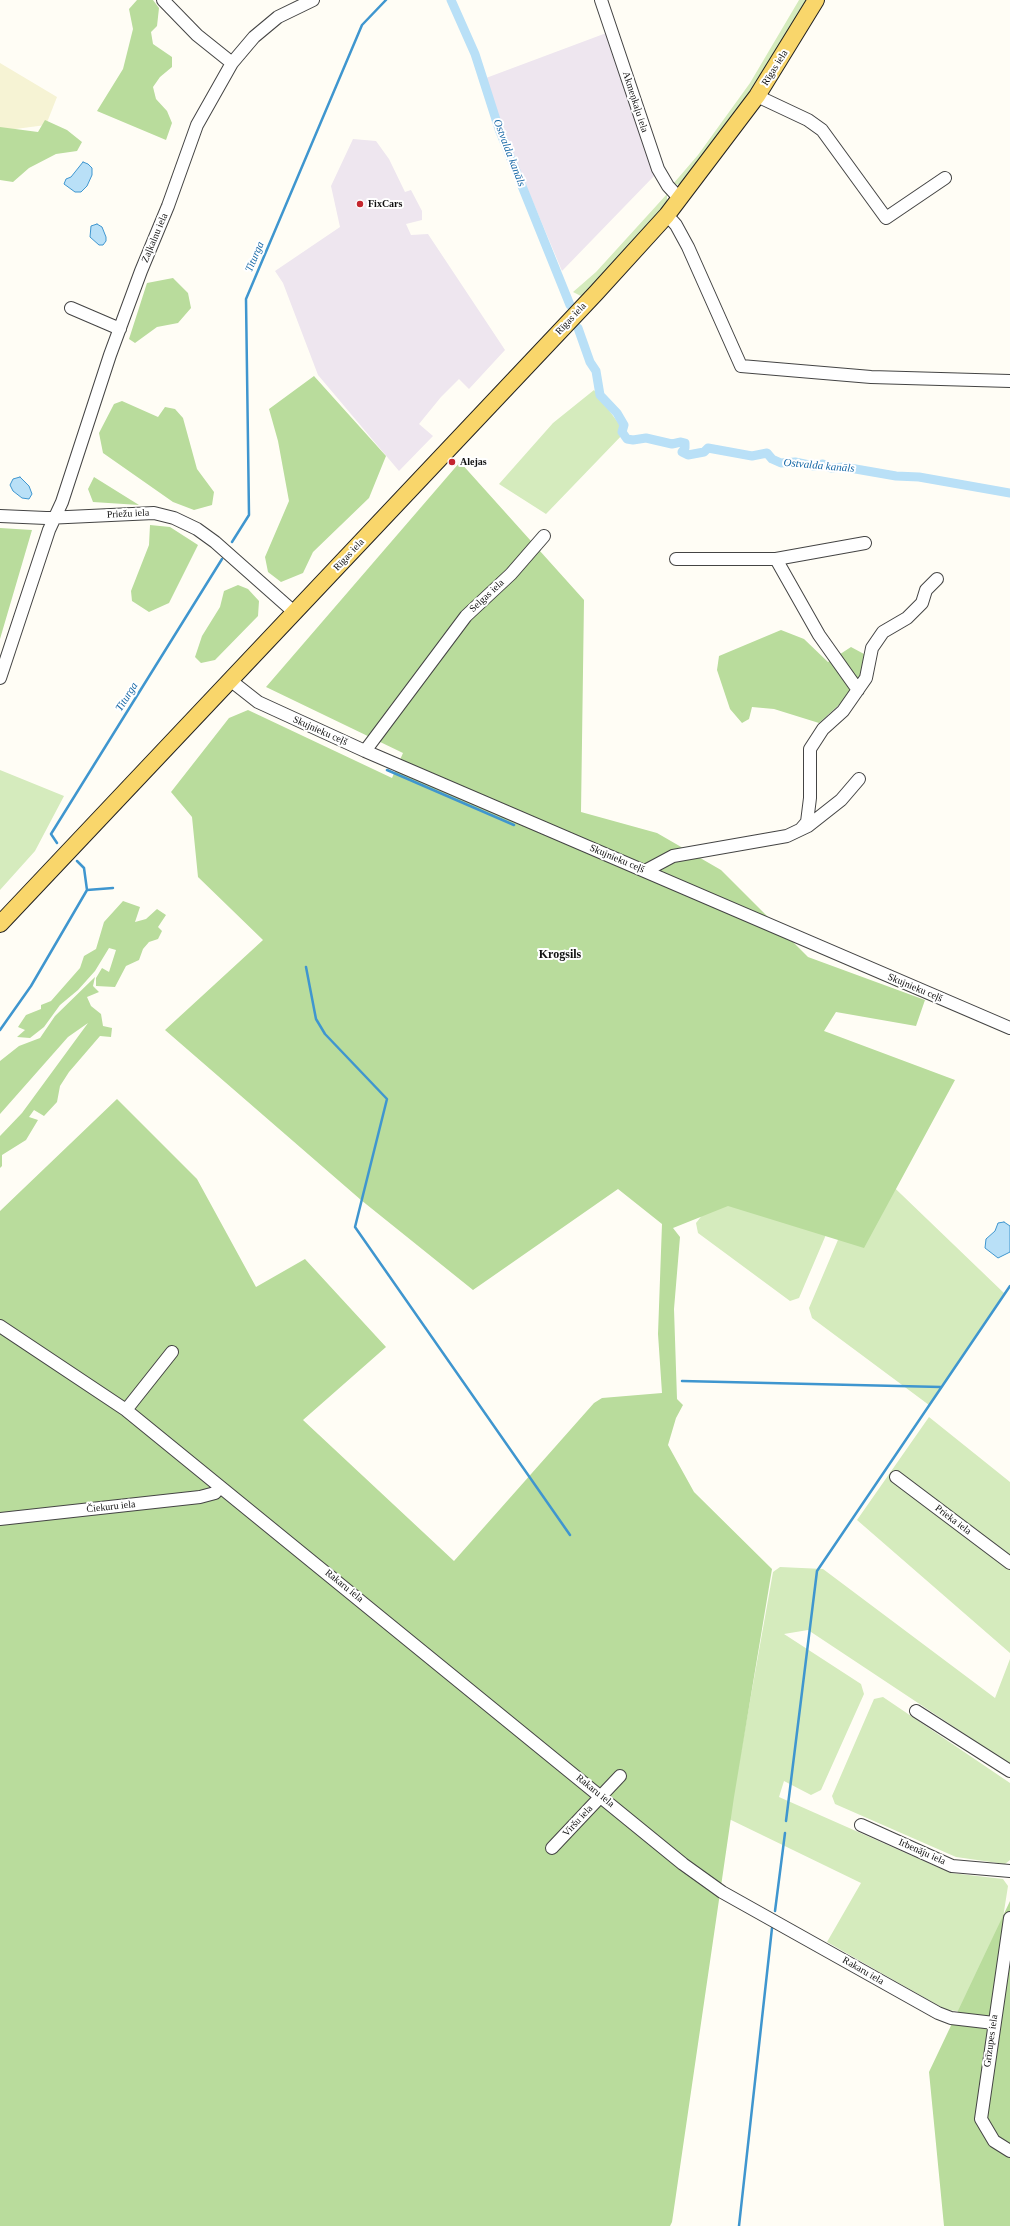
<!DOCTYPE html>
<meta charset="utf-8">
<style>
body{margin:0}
canvas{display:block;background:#fffdf5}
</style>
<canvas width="1010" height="2226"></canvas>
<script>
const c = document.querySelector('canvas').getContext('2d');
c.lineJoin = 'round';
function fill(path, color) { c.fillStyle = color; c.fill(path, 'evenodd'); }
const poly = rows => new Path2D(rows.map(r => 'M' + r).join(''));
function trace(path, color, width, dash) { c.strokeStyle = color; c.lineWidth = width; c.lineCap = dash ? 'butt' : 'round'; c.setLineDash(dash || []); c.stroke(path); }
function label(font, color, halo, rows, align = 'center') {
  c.font = font + ' "Times New Roman",serif'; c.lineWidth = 4; c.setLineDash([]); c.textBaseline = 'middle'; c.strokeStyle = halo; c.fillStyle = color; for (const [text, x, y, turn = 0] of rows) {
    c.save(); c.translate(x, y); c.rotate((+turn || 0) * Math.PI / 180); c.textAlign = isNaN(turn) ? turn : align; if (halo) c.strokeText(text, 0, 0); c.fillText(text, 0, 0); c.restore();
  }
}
const industrial = poly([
 [609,32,655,175,562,271,502,128,486,78],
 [353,139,376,141,389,159,405,192,411,190,422,211,422,220,406,224,411,235,428,234,505,350,469,389,459,379,441,397,419,424,433,436,399,471,318,375,283,283,275,271,340,227,331,186]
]);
const farmland = poly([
 [0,63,57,97,46,125,0,131]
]);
const green = poly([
 [799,0,808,0,733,119,681,185,673,184,698,155,750,83],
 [667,194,667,203,584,295,581,296,573,292,596,272],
 [594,390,625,432,546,514,499,484,553,423],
 [0,770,64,796,35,851,0,890],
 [791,1104,857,1162,799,1298,790,1301,698,1233,696,1223],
 [876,1170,1005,1294,929,1405,812,1318,809,1308,866,1174],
 [929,1417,1010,1482,1010,1653,857,1520],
 [780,1567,823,1569,995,1698,1010,1659,1010,1764,808,1630,784,1634,861,1684,864,1694,821,1790,811,1795,784,1781,779,1797,951,1873,1003,1879,1008,1886,989,2007,981,2013,946,2010,827,1942,861,1883,729,1819,773,1572],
 [883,1697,1010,1783,1010,1860,1005,1864,956,1857,835,1804,832,1796,874,1699]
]);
const forest = poly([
 [137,0,153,0,159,8,157,26,151,32,153,44,172,57,172,67,160,77,153,87,156,99,167,111,172,123,166,140,97,111,123,69,133,29,129,9],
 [45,120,67,130,82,142,77,151,56,154,29,168,13,182,0,180,0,127,38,132],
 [173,278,188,293,191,308,178,323,157,327,135,343,129,339,147,283],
 [314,376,386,456,369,498,313,552,303,573,281,582,268,572,265,557,289,501,278,441,269,409],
 [122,401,158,417,165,407,175,409,183,418,197,469,214,492,212,505,194,510,173,502,103,453,99,433,114,404],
 [460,462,584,600,581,812,657,833,721,870,808,957,925,1000,916,1026,836,1012,824,1031,955,1080,864,1248,728,1206,673,1228,680,1237,674,1309,677,1399,683,1405,676,1418,668,1445,694,1492,772,1569,734,1797,672,2222,670,2226,0,2226,0,1211,117,1099,197,1179,256,1287,305,1259,386,1347,303,1420,454,1561,594,1403,602,1398,662,1393,658,1334,662,1224,618,1189,473,1290,361,1200,165,1030,263,940,198,877,192,817,171,792,229,718,248,710,392,778,403,753,266,687],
 [94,477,139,505,93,502,88,489],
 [150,525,170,527,198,545,169,603,149,612,132,601,131,591,149,545],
 [0,528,32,530,0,639],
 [238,585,248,589,259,601,258,616,215,660,201,663,195,657,202,636,220,607,224,591],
 [781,630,804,639,828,662,851,647,864,654,861,674,841,703,819,723,774,709,752,707,749,719,742,723,730,709,717,670,719,656],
 [123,901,140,907,135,922,146,919,157,909,166,915,158,927,162,931,158,939,149,942,143,949,139,960,126,966,115,987,96,986,96,978,102,968,109,972,116,950,109,948,95,971,78,990,60,1005,44,1027,30,1038,17,1037,25,1030,18,1027,26,1015,41,1009,41,1005,51,1001,80,968,84,956,96,949,104,922],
 [95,977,93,986,99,992,87,997,91,1006,101,1014,103,1026,112,1028,111,1037,100,1036,69,1072,60,1086,57,1102,44,1116,34,1110,29,1117,38,1120,26,1140,2,1155,2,1166,0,1168,0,1136,22,1113,88,1023,68,1037,0,1114,0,1061,19,1046,40,1038,55,1016],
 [1010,1901,1010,2226,944,2226,929,2072]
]);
const water = poly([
 [83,162,88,164,92,168,92,175,87,186,81,192,75,192,64,184,66,179,71,177,83,162],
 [97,224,102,227,106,237,106,241,103,245,99,245,90,237,91,226,97,224],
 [20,477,29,486,32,494,29,499,22,498,13,491,10,485,13,479,20,477],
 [1004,1222,1010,1226,1010,1252,998,1258,985,1248,986,1239,995,1231,998,1223,1004,1222]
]);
const stream = poly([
 [232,542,249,515,246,299,362,25,386,0],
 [387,770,514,825],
 [57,843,51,834,222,559],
 [87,890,113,888],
 [306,967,316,1019,325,1034,387,1099,355,1227,570,1535],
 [0,1030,31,986,87,890,84,868,77,861],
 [682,1381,941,1387],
 [786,1821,817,1571,1010,1286],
 [775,1911,785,1833],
 [739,2226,772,1928]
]);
const canal = poly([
 [451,0,475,54,499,129,570,305],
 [578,328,590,362,596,371,600,395,617,413,624,425,622,432,627,439,633,440,646,438,672,444,681,442,685,443,685,448,682,452,688,455,704,452,708,448,752,456,767,453,772,459,781,463,795,462,814,466,823,464,831,468,844,467,896,476,919,477,1010,493]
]);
const minor = poly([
 [163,0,197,35,232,63],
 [601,0,658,169,668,186,680,199],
 [757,96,808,120,822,130,886,218,945,178],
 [667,215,676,225,688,247,741,366,871,377,1010,381],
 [71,308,120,329],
 [0,516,46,518,154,513,174,518,197,529,215,542,294,612],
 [676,559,776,559,865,543],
 [776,559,819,635,858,690],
 [0,678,49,530,62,502,110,355,141,271,168,206,197,125,232,63,254,37,278,17,313,0],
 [230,680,258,702,365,751,1010,1028],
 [365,751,466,616,511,574,544,536],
 [801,829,807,822,810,798,810,749,823,729,843,711,866,678,872,648,883,632,907,618,922,603,926,590,937,579],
 [645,871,673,856,787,836,808,826,841,800,859,779],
 [0,1326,126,1410,683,1864,722,1892,938,2013,951,2018,994,2023],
 [126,1410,172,1352],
 [896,1477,1010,1563],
 [0,1519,200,1497,215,1493,220,1487],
 [916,1711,1010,1771],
 [861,1825,952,1866,1010,1871],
 [552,1848,620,1776],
 [1010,1918,981,2119,994,2141,1010,2151]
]);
const major = poly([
 [0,924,596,293,667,215,757,96,816,0]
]);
const markers = [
 [360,204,4,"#c4262e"],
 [452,462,4,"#c4262e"]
];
const streetNames = [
 ["Rīgas iela",775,68,-58],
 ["Akmeņkaļu iela",635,102,72],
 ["Zaļkalnu iela",155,238,-67],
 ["Rīgas iela",571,319,-47],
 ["Priežu iela",128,514,-3],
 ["Rīgas iela",349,555,-47],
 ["Selgas iela",487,596,-43],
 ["Skujnieku ceļš",320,731,24],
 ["Skujnieku ceļš",617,859,23],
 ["Skujnieku ceļš",915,988,23],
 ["Čiekuru iela",111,1507,-6],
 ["Prieka iela",953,1520,37],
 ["Rakaru iela",344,1586,39],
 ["Rakaru iela",595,1791,39],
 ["Viršu iela",578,1821,-47],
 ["Irbenāju iela",922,1852,24],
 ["Rakaru iela",863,1971,30],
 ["Grīzupes iela",991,2041,-82]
];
const poiNames = [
 ["FixCars",368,204],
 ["Alejas",460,462]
];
const waterNames = [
 ["Ostvalda kanāls",509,153,69],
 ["Titurga",255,257,-67],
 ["Ostvalda kanāls",819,466,5],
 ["Titurga",127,697,-58]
];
const quarterNames = [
 ["Krogsils",560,955]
];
fill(industrial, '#eee6ef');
fill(farmland, '#f6f3d4');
fill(green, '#d5ebbd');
fill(forest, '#b9dc9c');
fill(water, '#b9e0f7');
trace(water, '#3f96cf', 1);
trace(stream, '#3f96cf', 2.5);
trace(canal, '#b9e0f7', 9);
trace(minor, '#444', 14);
trace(major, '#222', 18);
trace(minor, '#fff', 12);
trace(major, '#f9d66b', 16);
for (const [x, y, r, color] of markers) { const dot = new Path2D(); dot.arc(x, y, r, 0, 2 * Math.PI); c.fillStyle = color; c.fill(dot); trace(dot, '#fff', 1.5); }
label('10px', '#111', '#fff', streetNames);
label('bold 10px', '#111', '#fff', poiNames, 'left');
label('italic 11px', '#1768a6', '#fff', waterNames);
label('bold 12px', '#111', '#fff', quarterNames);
</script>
